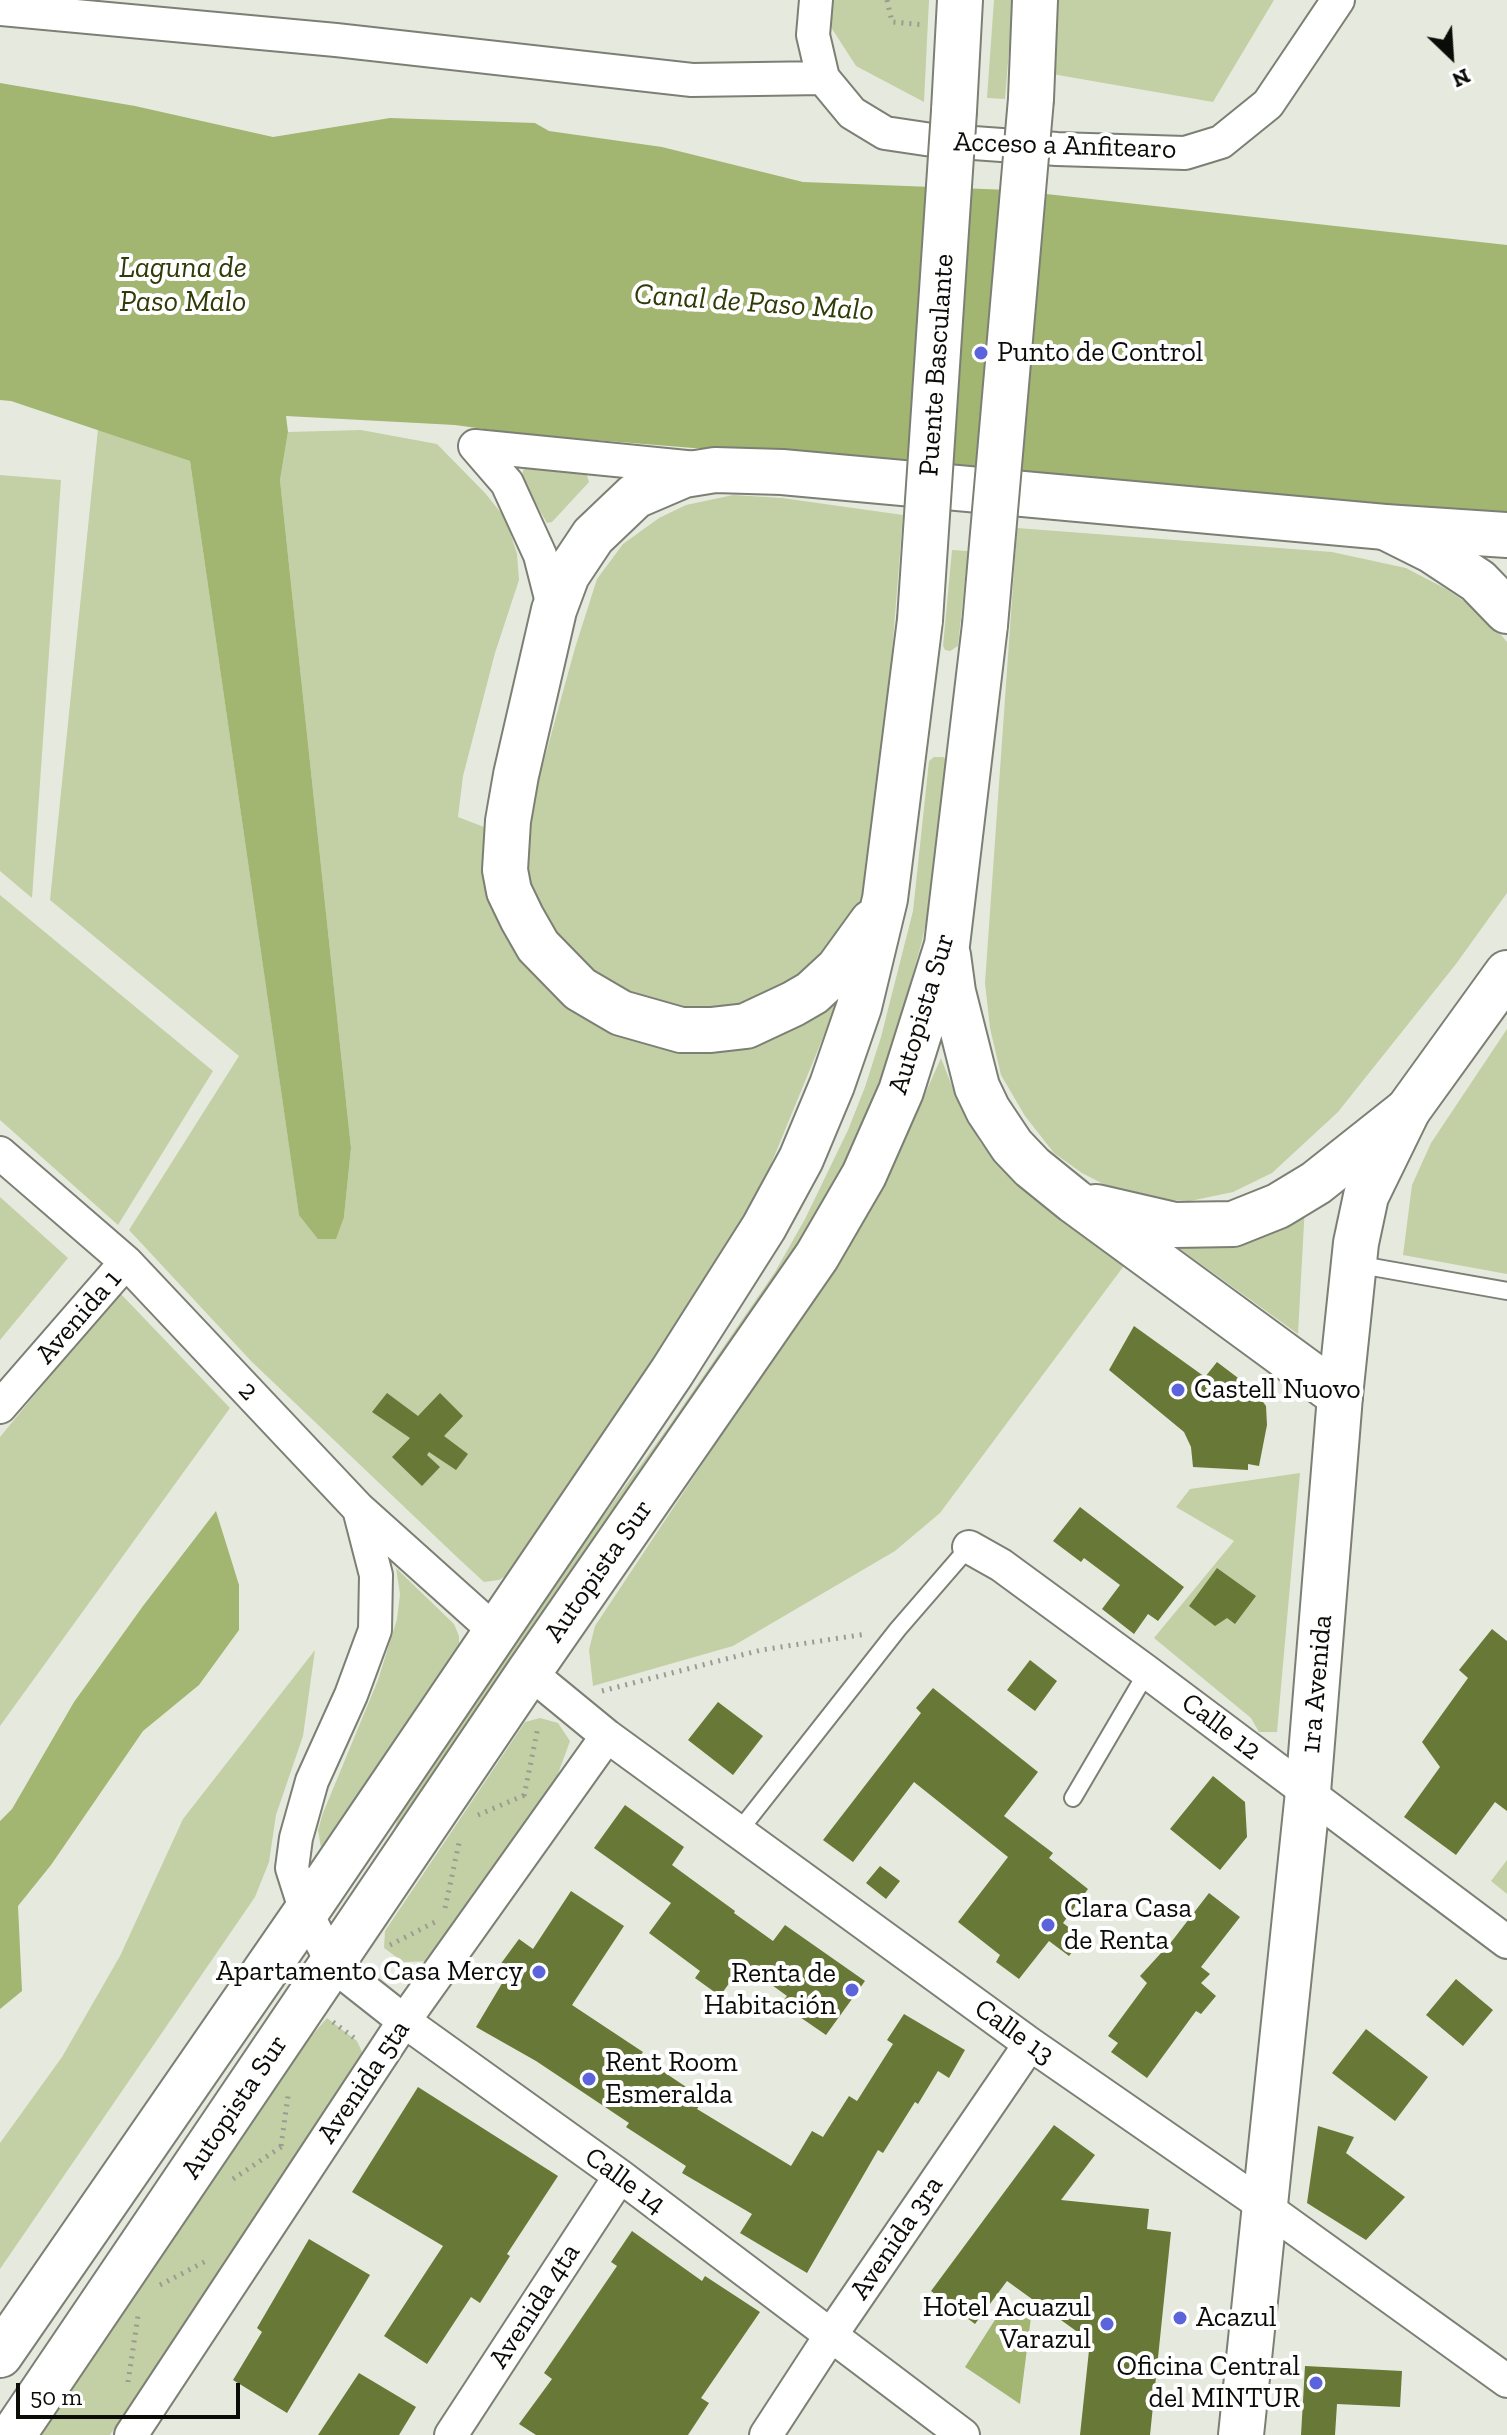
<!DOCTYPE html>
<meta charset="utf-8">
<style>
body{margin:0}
#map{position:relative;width:1507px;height:2435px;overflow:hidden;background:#e6eade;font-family:"Zilla Slab",serif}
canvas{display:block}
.north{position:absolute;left:1411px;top:16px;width:80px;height:80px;-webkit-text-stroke:6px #fff;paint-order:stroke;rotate:155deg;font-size:22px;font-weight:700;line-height:32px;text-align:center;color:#0b0c08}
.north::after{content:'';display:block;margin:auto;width:28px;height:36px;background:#0b0c08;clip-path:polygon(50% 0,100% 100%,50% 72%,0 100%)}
.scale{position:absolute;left:16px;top:2383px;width:224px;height:36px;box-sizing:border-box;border:4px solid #0b0c08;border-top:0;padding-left:10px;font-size:24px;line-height:28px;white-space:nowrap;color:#0b0c08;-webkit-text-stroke:6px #fff;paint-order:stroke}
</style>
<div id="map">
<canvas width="1507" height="2435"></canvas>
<div class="north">N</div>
<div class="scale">50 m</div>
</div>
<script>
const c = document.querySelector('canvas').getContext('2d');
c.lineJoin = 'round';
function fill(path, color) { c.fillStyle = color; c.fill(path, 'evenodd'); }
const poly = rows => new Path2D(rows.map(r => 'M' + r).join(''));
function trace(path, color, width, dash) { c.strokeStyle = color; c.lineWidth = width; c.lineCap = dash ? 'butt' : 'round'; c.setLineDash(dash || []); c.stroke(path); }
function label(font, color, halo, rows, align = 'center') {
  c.font = font + ' "Zilla Slab",serif'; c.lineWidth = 8; c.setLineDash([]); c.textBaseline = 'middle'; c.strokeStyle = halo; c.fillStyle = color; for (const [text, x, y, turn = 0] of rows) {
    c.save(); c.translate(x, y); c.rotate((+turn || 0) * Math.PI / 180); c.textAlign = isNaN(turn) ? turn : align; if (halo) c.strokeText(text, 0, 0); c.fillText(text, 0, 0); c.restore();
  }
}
const green = poly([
 [817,0,929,0,924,102,856,66,816,4],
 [994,0,1013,0,1005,99,987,98],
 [1057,0,1274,0,1213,102,1052,74],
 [98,429,190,461,299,1214,344,1217,351,1148,280,480,288,432,361,430,437,444,485,493,506,519,517,554,519,580,495,653,463,776,458,817,484,827,493,890,615,1028,843,989,755,1203,512,1572,499,1580,484,1582,459,1559,252,1362,129,1230,239,1056,50,900],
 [524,468,586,472,589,482,552,522,547,523,521,478],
 [0,475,61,480,32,898,0,871],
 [733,495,782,498,903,515,874,880,829,953,783,988,745,1005,696,1009,665,1004,633,995,590,974,567,955,532,898,525,862,527,822,575,648,597,579,623,544,659,518,686,505],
 [1017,528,1332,552,1406,568,1446,589,1483,614,1507,642,1507,893,1456,964,1338,1112,1272,1173,1233,1192,1190,1201,1150,1199,1115,1190,1082,1173,1054,1153,1025,1116,1001,1075,990,1028,985,983],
 [952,550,968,551,958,646,950,651,945,650,943,646],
 [934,757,943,757,948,760,932,893,922,941,888,1061,857,1137,835,1180,798,1247,392,1836,403,1803,568,1564,667,1429,775,1272,805,1219,848,1130,865,1087,881,1037,913,911,929,761],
 [0,895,213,1071,118,1225,0,1120],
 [1507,1029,1507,1274,1403,1255,1412,1185,1431,1143],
 [941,1058,957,1099,980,1142,993,1158,1009,1173,1126,1263,940,1513,895,1551,733,1646,593,1686,589,1650,595,1626,860,1226,903,1143],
 [0,1197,68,1258,0,1340],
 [1305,1205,1298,1334,1180,1249,1214,1246],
 [119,1292,230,1408,0,1726,0,1437],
 [1300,1473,1277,1732,1259,1732,1251,1718,1154,1638,1234,1541,1176,1507,1190,1489],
 [396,1568,454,1624,459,1636,459,1644,321,1848,318,1830,323,1813,378,1680,397,1619,400,1594],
 [315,1650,303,1736,276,1815,269,1862,255,1897,0,2269,0,2143,62,2057,120,1956,183,1819],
 [540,1718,558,1723,570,1741,555,1782,433,1961,403,1962,384,1948,385,1931,525,1722],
 [1507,1860,1507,1894,1491,1881],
 [327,2018,357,2041,363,2054,110,2435,37,2435,291,2060]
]);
const water = poly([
 [0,83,135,106,273,137,390,118,535,123,549,131,662,147,803,182,1010,190,1507,245,1507,514,521,434,455,425,286,416,288,432,280,480,351,1148,344,1217,336,1239,318,1239,299,1215,190,461,11,401,0,400],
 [216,1511,239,1585,239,1630,199,1685,143,1731,51,1865,18,1906,22,1991,0,2009,0,1821,12,1809,74,1702,143,1606],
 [1005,2304,1031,2317,1020,2404,965,2367]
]);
const building = poly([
 [1134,1326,1205,1377,1217,1362,1254,1390,1266,1406,1267,1425,1259,1466,1248,1464,1248,1470,1193,1467,1191,1447,1184,1432,1109,1370],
 [387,1393,418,1416,440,1393,463,1416,444,1436,468,1454,456,1470,429,1452,427,1455,440,1467,422,1486,392,1457,410,1438,372,1412],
 [1080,1507,1184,1587,1158,1621,1148,1614,1134,1634,1102,1609,1120,1585,1084,1558,1081,1562,1053,1541],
 [1217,1568,1256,1596,1235,1624,1227,1618,1215,1626,1189,1606],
 [1492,1629,1507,1641,1507,1811,1495,1802,1456,1855,1404,1817,1440,1767,1422,1742,1468,1678,1459,1670],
 [1030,1660,1057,1681,1035,1711,1007,1690],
 [933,1688,1038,1772,1004,1816,1053,1853,1049,1858,1088,1889,1063,1923,1083,1938,1069,1956,1049,1941,1019,1979,996,1962,1000,1955,958,1922,1008,1857,914,1782,853,1862,823,1840,921,1713,916,1708],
 [718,1702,763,1736,733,1775,688,1740],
 [1213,1776,1245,1802,1247,1837,1220,1870,1170,1829],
 [625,1805,684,1847,672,1865,735,1911,734,1913,773,1941,785,1925,865,1981,826,2035,781,2004,787,1996,743,1964,720,1996,695,1978,700,1971,649,1933,671,1903,594,1848],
 [880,1866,900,1881,886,1899,866,1883],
 [571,1891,624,1926,572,2005,643,2052,640,2056,704,2099,697,2109,791,2166,812,2131,823,2137,849,2096,857,2101,893,2044,887,2040,904,2014,965,2050,949,2078,938,2071,918,2104,915,2102,883,2153,878,2150,807,2273,740,2233,752,2214,682,2173,686,2166,626,2127,629,2123,536,2061,476,2027,504,1980,494,1973,519,1939,533,1949],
 [1209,1893,1240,1917,1201,1967,1210,1974,1201,1983,1216,1996,1201,2014,1196,2011,1147,2078,1111,2052,1118,2043,1108,2036,1147,1983,1140,1976,1172,1941],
 [1456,1979,1493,2010,1463,2046,1426,2015],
 [1366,2029,1428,2077,1395,2121,1332,2073],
 [418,2087,558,2176,507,2254,510,2256,480,2303,471,2297,427,2364,384,2336,443,2246,352,2192],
 [1054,2125,1095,2155,1061,2200,1149,2209,1147,2229,1171,2232,1150,2435,1080,2435,1090,2341,1007,2281,975,2324,931,2291],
 [1318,2126,1354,2137,1346,2153,1405,2197,1366,2240,1307,2203],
 [632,2231,702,2281,705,2276,760,2312,701,2398,709,2403,688,2435,536,2435,519,2424,552,2379,544,2373,617,2266,611,2262],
 [309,2239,370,2275,287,2413,233,2380,262,2332,257,2328],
 [1305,2366,1402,2371,1400,2407,1337,2404,1335,2435,1301,2435],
 [359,2373,416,2407,399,2435,318,2435]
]);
const path = poly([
 [887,0,892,22,925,25],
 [602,1691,761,1650,866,1634],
 [524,1796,538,1727],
 [478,1815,527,1794],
 [445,1908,459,1843],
 [390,1945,435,1922],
 [333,2022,357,2040],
 [281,2146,288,2096],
 [233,2179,284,2145],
 [160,2285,208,2260],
 [128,2382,138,2316]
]);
const lane = poly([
 [1355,1264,1507,1291],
 [1073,1798,1147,1672],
 [739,1831,898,1629,969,1547]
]);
const street = poly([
 [816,0,813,35,823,78,852,113,885,133,932,140,1057,149,1185,153,1221,142,1268,104,1338,0],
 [0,9,336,40,692,80,823,78],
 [554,610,540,555,507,483,475,446,696,468],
 [0,1153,126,1262,359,1509,495,1631],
 [0,1407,126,1262],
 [359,1509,376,1575,375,1630,351,1695,312,1781,296,1838,292,1868,306,1912,333,1965,404,2021,620,2176,963,2435],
 [969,1547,1001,1565,1147,1672,1507,1942],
 [529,1672,607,1736,1030,2044,1264,2206,1507,2381],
 [131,2435,404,2021,607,1736],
 [451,2435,620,2176],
 [766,2435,831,2335,1030,2044]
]);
const primary = poly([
 [1385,527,1431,550,1478,581,1507,611],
 [1241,2435,1308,1792,1340,1396,1356,1243,1366,1196,1408,1110,1507,973]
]);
const highway = poly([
 [1031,99,1035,0],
 [954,111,960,0],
 [872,922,838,969,812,993,793,1004,746,1026,711,1030,681,1030,621,1013,580,989,538,946,522,918,509,891,505,870,508,821,516,775,554,610,567,575,593,536,635,496,684,475,715,470,782,472,1385,527,1507,535],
 [948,955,953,992,977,1087,988,1110,1012,1146,1032,1167,1074,1201,1340,1396],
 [1096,1207,1174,1225,1233,1224,1278,1206,1316,1183,1408,1110],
 [0,2355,306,1912,672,1372,764,1227,801,1159,832,1085,859,1007,885,899,920,620],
 [13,2435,529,1672,817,1256,864,1175,901,1091,947,945,985,625]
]);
const highwayBridge = poly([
 [920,620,954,111],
 [985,625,1031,99]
]);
const markers = [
 [981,353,8,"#5b64db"],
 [1178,1390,8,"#5b64db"],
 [1048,1925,8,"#5b64db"],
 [539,1972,8,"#5b64db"],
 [852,1990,8,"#5b64db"],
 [589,2079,8,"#5b64db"],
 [1180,2318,8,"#5b64db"],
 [1107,2324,8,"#5b64db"],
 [1316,2383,8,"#5b64db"]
];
const streetNames = [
 ["Acceso a Anfitearo",1065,146,2],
 ["Puente Basculante",937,365,-86],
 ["Autopista Sur",922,1014,-73],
 ["Avenida 1",79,1317,-49],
 ["2",248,1391,47],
 ["Autopista Sur",599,1571,-55],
 ["1ra Avenida",1317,1684,-85],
 ["Calle 12",1221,1727,37],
 ["Calle 13",1014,2032,36],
 ["Avenida 5ta",364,2082,-56],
 ["Autopista Sur",235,2107,-56],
 ["Calle 14",625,2181,36],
 ["Avenida 3ra",897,2238,-56],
 ["Avenida 4ta",535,2306,-57]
];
const poiNames = [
 ["Punto de Control",997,353],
 ["Castell Nuovo",1194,1390],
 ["Clara Casa",1064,1909],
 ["de Renta",1064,1941],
 ["Apartamento Casa Mercy",523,1972,"right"],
 ["Renta de",836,1974,"right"],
 ["Habitación",836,2006,"right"],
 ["Rent Room",605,2063],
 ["Esmeralda",605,2095],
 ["Hotel Acuazul",1091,2308,"right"],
 ["Varazul",1091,2340,"right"],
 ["Acazul",1196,2318],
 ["Oficina Central",1300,2367,"right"],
 ["del MINTUR",1300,2399,"right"]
];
const waterNames = [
 ["Laguna de",183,268],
 ["Paso Malo",183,302],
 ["Canal de Paso Malo",754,303,4]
];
fill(green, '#c3cfa5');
fill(water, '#a2b571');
fill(building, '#687836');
trace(lane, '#7b7f74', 20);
trace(street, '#7b7f74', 36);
trace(primary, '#7b7f74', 48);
trace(highway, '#7b7f74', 48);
trace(path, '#999c93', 5, [2, 6]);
trace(lane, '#fff', 16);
trace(street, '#fff', 32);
trace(primary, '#fff', 44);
trace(highway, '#fff', 44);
trace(highwayBridge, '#7b7f74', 48, []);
trace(highwayBridge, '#fff', 44);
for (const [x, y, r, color] of markers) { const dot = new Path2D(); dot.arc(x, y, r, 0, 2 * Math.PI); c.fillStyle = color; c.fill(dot); trace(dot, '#fff', 3); }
label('28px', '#0b0c08', '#fff', streetNames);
label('28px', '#0b0c08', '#fff', poiNames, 'left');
label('italic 30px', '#303b07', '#fff', waterNames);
</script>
